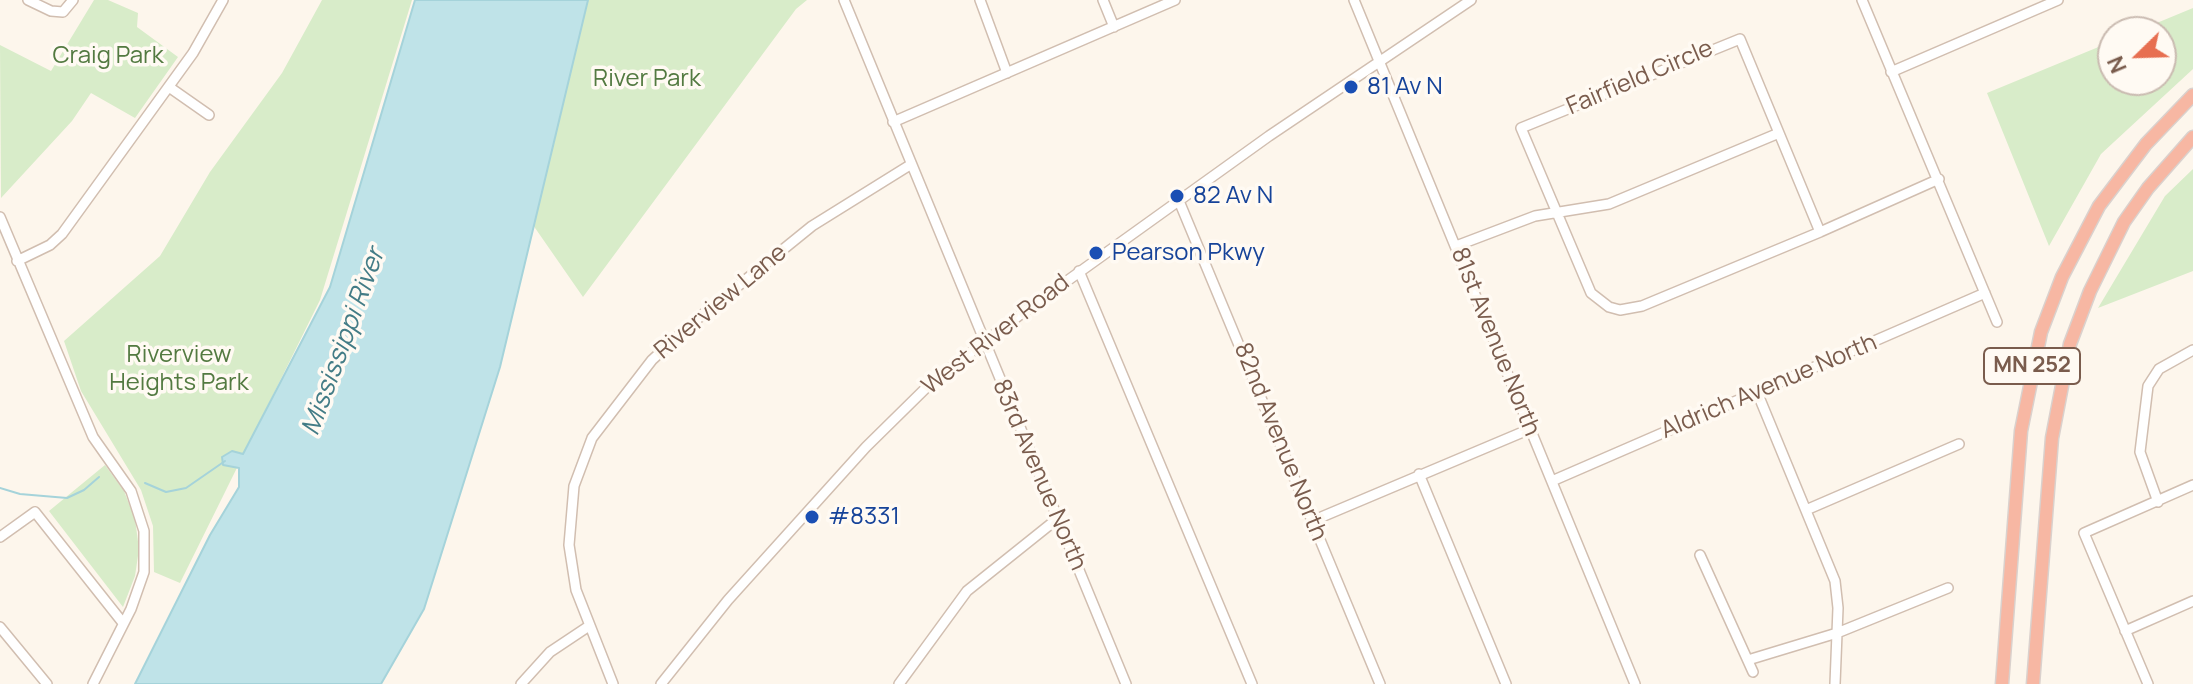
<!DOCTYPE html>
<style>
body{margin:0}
#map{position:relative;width:2193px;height:684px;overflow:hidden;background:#fdf6ec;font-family:Manrope,sans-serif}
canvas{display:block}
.north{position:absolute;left:2097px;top:16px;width:80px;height:80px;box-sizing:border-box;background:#fffaf3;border:2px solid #cabbb1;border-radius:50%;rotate:247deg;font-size:22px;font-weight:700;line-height:32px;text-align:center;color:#7a5c4d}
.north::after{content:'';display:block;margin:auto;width:28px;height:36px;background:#e76f51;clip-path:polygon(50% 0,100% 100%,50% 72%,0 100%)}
</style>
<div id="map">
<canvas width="2193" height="684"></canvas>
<div class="north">N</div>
</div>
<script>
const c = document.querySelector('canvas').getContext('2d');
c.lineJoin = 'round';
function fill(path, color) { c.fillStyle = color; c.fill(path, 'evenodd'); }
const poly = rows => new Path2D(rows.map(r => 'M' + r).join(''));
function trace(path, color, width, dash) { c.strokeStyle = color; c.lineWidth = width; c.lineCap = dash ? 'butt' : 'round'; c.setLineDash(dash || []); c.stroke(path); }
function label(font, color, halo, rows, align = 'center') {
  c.font = font + ' Manrope,sans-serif'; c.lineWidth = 7; c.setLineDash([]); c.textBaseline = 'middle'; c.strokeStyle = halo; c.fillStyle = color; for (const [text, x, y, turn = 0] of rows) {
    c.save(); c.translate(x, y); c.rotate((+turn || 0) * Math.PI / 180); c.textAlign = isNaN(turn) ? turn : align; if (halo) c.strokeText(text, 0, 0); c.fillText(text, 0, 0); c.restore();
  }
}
const green = poly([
 [94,0,108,0,138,13,137,27,178,57,135,118,91,93,72,121,1,198,0,45,51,71],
 [322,0,412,0,320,300,180,583,154,572,153,526,141,490,81,391,64,341,160,256,210,172,282,73],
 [588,0,807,0,796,9,583,297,533,225],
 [2193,8,2193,69,2101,154,2049,246,1987,93,2113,41,2113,80,2161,80,2161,32,2135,32],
 [2193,169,2193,271,2098,308,2165,196],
 [105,465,124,491,135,519,139,549,135,576,123,607,49,511]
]);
const water = poly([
 [415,0,588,0,500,367,424,609,381,684,135,684,210,535,239,487,239,468,223,465,222,457,232,451,243,454,330,287,415,0]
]);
const stream = poly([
 [145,483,166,492,186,488,225,461],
 [0,488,20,494,67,498,84,490,99,477]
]);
const minor = poly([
 [28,0,51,11,63,12,73,0],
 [844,0,1126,684],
 [980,0,1007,73],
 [1103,0,1114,27],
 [1354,0,1635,684],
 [1862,0,1997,322],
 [1891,72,2058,0],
 [169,87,209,115],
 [893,122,1175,0],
 [1179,201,1380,684],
 [0,217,93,437,131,491,144,531,144,572,131,609,93,684],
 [1820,232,1740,39,1521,128,1591,293,1609,307,1620,310,1642,306,1820,232,1939,179],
 [1456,246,1535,216,1609,204,1779,133],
 [17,261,50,245,62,234,193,53,223,0],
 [1079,271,1252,684],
 [1757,392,1835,581,1838,608,1835,684],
 [1419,474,1506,684],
 [1552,481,1985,293],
 [2158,502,2140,452,2148,386,2159,369,2193,350],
 [1806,510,1959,444],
 [1312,521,1530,429],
 [0,537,35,512,123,623],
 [1700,555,1753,672],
 [0,627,47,684],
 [2125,631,2193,601],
 [1748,660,1837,633,1948,588],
 [521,684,550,652,589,626],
 [613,684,576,590,569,545,574,486,592,438,652,360,696,320,812,226,910,165],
 [661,684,728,600,866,447,930,384,1021,314,1269,136,1471,0],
 [899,684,967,591,1057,519],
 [2148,684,2084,533,2193,485]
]);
const highway = poly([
 [2002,684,2021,431,2041,332,2062,277,2099,206,2146,144,2193,95],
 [2033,684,2052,438,2070,344,2090,291,2124,222,2148,188,2193,137]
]);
const markers = [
 [1351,87,8,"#1a4fb4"],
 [1177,196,8,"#1a4fb4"],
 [1096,253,8,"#1a4fb4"],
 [812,517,8,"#1a4fb4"]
];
const shields = [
 [2032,366,96]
];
const shieldNames = [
 ["MN 252",2032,366]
];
const parkNames = [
 ["Craig Park",108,56],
 ["River Park",647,79],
 ["Riverview",179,355],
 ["Heights Park",179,383]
];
const streetNames = [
 ["Fairfield Circle",1640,78,-23],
 ["Riverview Lane",721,302,-40],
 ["West River Road",996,335,-38],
 ["81st Avenue North",1495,342,68],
 ["Aldrich Avenue North",1769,387,-23],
 ["82nd Avenue North",1280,442,68],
 ["83rd Avenue North",1039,475,67]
];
const transitNames = [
 ["81 Av N",1367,87],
 ["82 Av N",1193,196],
 ["Pearson Pkwy",1112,253],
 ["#8331",828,517]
];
const waterNames = [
 ["Mississippi River",344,342,-70]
];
fill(green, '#d8ecc9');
fill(water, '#bfe3e8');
trace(water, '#a5d3da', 2);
trace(stream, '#a5d3da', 2);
trace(minor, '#d1beb0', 12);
trace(highway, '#dad1cd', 15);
trace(minor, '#fff', 9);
trace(highway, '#f7b7a3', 12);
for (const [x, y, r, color] of markers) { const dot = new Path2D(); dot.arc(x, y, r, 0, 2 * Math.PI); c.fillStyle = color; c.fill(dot); trace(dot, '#fffaf3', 3); }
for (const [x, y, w] of shields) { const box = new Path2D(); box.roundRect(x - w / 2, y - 18, w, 36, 6); c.fillStyle = '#fffaf3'; c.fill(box); trace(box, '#7a5c4d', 2); }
label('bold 22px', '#7a5c4d', null, shieldNames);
label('24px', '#537a41', '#fffaf3', parkNames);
label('24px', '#7a5c4d', '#fffaf3', streetNames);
label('24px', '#164399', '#fffaf3', transitNames, 'left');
label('italic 26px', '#437c86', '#fffaf3', waterNames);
</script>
